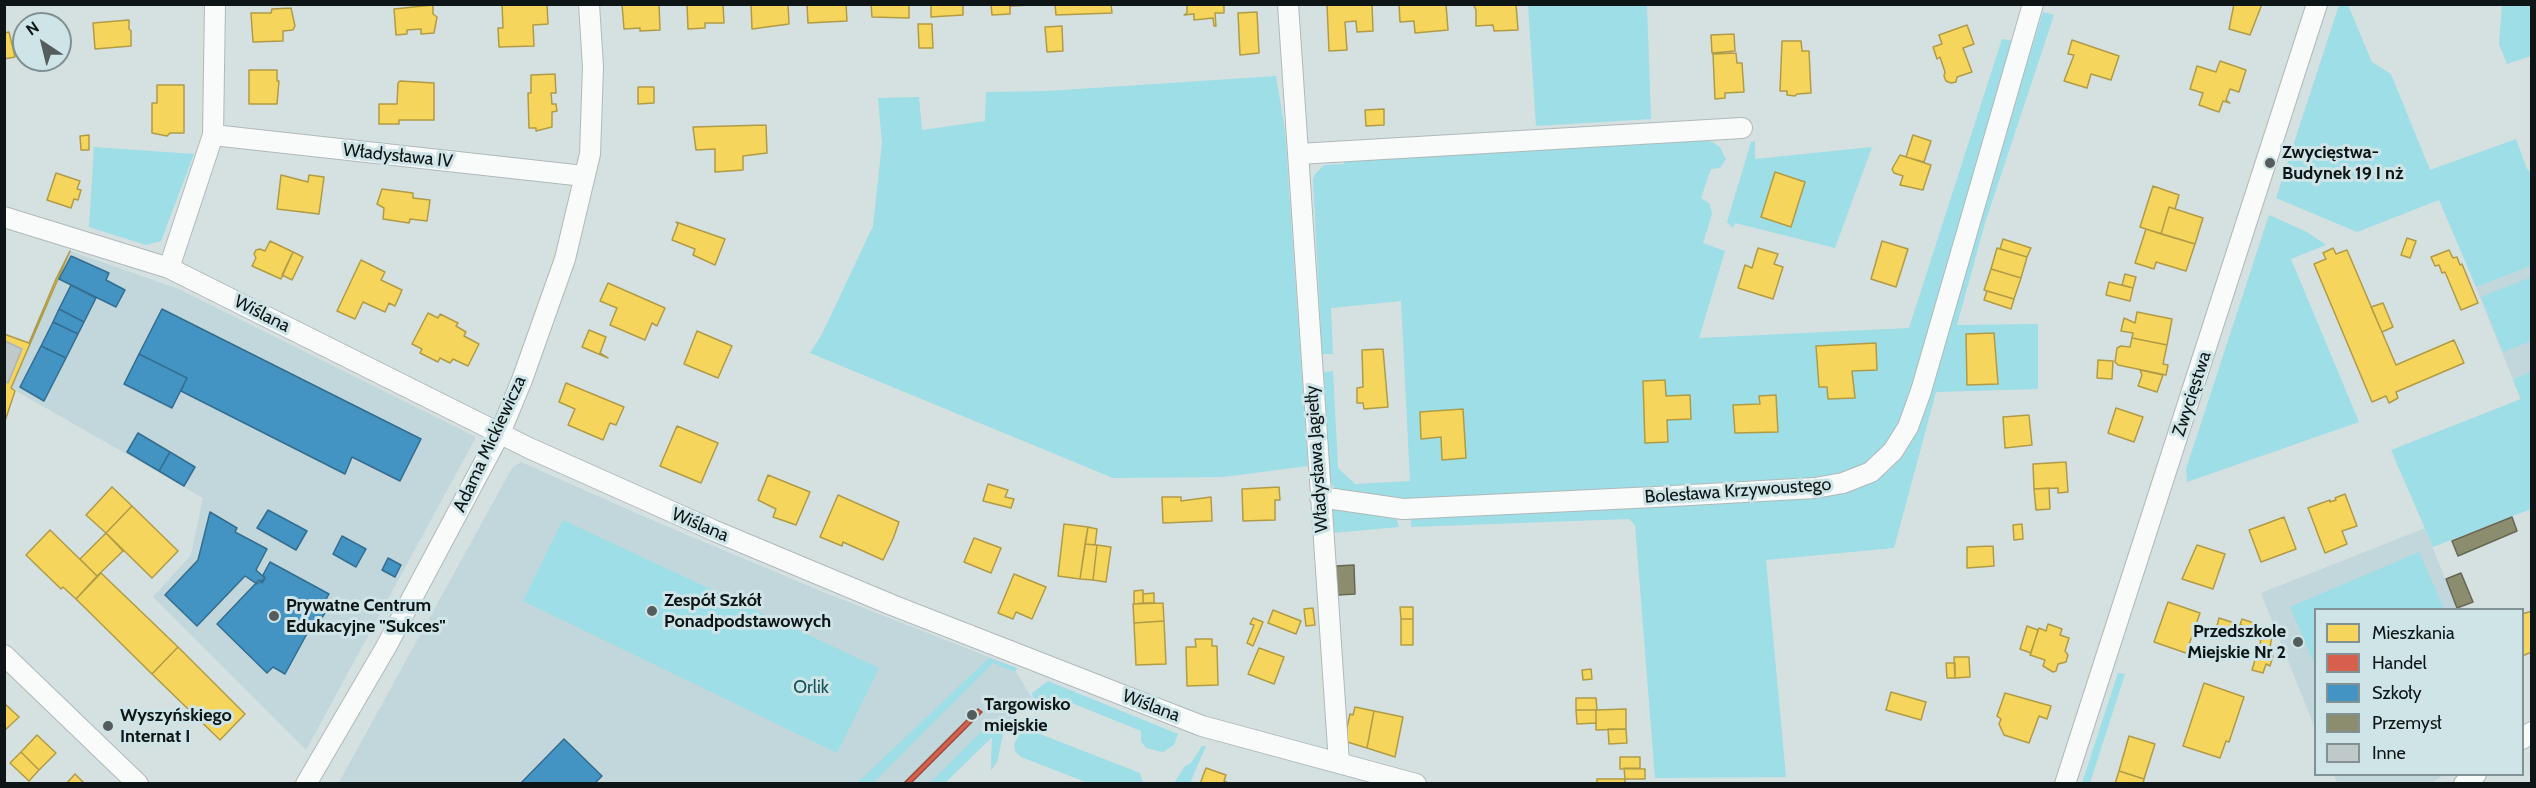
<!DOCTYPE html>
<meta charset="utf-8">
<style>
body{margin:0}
#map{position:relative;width:2536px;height:788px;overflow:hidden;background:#d5e0e1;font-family:Cabin,sans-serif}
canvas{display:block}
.frame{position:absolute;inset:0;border:6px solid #0e1516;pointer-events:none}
.legend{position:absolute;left:2314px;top:608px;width:210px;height:168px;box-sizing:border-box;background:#cfe4e7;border:2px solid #829193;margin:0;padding:8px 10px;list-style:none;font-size:18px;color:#0e1516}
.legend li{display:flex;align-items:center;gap:12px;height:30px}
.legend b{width:30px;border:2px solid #829193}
.north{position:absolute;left:12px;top:12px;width:60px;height:60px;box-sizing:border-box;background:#cfe4e7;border:2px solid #829193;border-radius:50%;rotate:325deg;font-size:16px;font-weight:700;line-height:24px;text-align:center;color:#0e1516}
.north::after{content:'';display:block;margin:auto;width:21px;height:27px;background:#545c5d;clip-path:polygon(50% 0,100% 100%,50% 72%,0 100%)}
</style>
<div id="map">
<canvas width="2536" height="788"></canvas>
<div class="frame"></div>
<ul class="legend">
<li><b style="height:16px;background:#f6d55c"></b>Mieszkania</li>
<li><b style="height:16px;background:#d6604d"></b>Handel</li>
<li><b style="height:16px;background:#4393c3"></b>Szkoły</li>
<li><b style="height:16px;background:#8c8c6e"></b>Przemysł</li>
<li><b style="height:16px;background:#c0c9ca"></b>Inne</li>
</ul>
<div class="north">N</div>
</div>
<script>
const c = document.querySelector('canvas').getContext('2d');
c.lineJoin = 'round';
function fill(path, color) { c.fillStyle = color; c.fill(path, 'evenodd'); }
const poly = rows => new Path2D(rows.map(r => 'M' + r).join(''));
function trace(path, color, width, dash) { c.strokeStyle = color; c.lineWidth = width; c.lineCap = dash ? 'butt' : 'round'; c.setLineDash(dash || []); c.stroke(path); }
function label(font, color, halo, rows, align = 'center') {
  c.font = font + ' Cabin,sans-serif'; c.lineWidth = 6; c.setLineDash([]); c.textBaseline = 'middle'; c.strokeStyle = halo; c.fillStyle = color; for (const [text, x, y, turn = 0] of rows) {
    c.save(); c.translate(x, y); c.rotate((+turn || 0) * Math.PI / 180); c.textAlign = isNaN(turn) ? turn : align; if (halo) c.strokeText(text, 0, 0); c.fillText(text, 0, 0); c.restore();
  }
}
const built = poly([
 [70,251,179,289,476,437,306,750,153,597,191,555,203,498,11,388],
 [2531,266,2531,425,2476,287],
 [521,462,654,521,823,592,1017,668,1016,672,1032,698,997,732,1003,734,997,762,991,770,992,737,945,783,338,784,512,468],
 [2425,528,2457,609,2316,610,2315,728,2261,593],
 [2334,775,2334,774,2443,775,2431,784,2337,783]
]);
const green = poly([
 [1528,5,1647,5,1651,119,1536,126],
 [2339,5,2348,5,2372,62,2391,74,2430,170,2516,139,2527,169,2531,172,2531,266,2476,287,2439,200,2357,232,2276,198],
 [2502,5,2531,5,2531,56,2507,64,2499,44],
 [2043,12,2054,15,1985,223,1957,325,2038,324,2038,389,1936,392,1894,548,1766,560,1786,777,1655,778,1635,525,1629,519,1411,527,1411,518,1633,505,1888,468,1980,212],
 [2002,39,2015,41,1933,325,1896,437,1868,465,1818,481,1415,502,1337,490,1333,486,1330,481,1324,372,1333,371,1338,468,1355,484,1410,481,1401,301,1331,308,1333,354,1322,354,1313,180,1315,174,1324,165,1344,164,1344,159,1703,140,1712,142,1720,147,1726,159,1720,168,1711,169,1701,198,1710,204,1712,214,1703,243,1725,251,1699,338,1909,328],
 [1276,76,1285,130,1308,466,1223,477,1113,478,810,353,822,334,873,226,882,143,878,98,919,97,922,130,985,121,986,92,1048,91],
 [1755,141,1755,159,1872,147,1835,248,1735,223,1733,228,1727,222,1751,142],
 [94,147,194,154,161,241,146,245,89,227],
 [2269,215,2307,232,2326,245,2291,259,2359,422,2187,482,2186,469],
 [2531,277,2531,341,2503,352,2481,297],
 [2531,372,2531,509,2433,547,2391,450,2521,399,2513,380],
 [1343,507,1389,513,1397,520,1399,527,1332,533,1331,516,1334,509],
 [563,520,879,668,837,753,523,601],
 [2419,552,2444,609,2316,610,2315,665,2290,607],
 [989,658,1017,668,1015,672,993,663,873,783,857,783],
 [2118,673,2125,674,2090,783,2082,783],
 [1048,681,1178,734,1174,745,1163,752,1146,748,1141,741,1141,731,1057,697,1051,706,1040,707,1034,702,1032,693],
 [991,722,996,724,997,732,1003,734,997,762,991,770,992,737,945,783,930,783],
 [1027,729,1140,773,1143,783,1088,783,1021,757,1015,751,1014,744,1019,735],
 [1202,746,1206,746,1190,783,1174,783,1185,766,1191,763]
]);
const homes = poly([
 [502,4,547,4,548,24,533,25,534,46,499,47,498,28,503,28,502,4],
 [622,4,659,4,660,30,640,31,640,28,624,29,622,4],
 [687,4,723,4,724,23,705,23,705,28,688,29,687,4],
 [751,4,788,4,789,24,752,29,751,4],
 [807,4,846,4,847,21,808,23,807,4],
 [871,4,909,4,909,18,872,17,871,4],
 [931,4,963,4,963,15,931,17,931,4],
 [991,4,1031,4,1031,5,1010,6,1010,14,992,15,991,4],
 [1055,4,1111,4,1112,13,1056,15,1055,4],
 [1184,4,1224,4,1224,13,1215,13,1216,26,1214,26,1213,18,1194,20,1194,14,1184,15,1187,13,1187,6,1184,4],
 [1327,4,1372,4,1373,31,1357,32,1356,21,1345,22,1347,50,1329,51,1327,4],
 [1399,4,1446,4,1448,30,1415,33,1414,21,1400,22,1399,4],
 [1473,4,1516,4,1518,30,1494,31,1493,25,1476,26,1476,10,1473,4],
 [2234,4,2262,4,2250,35,2229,29,2234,4],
 [433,5,433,14,437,17,434,33,421,34,421,29,407,30,407,34,396,35,394,9,433,5],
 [291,8,295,26,293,30,283,31,283,41,253,42,251,13,271,13,272,9,291,8],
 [1257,12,1259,53,1240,55,1238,13,1257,12],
 [129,20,129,29,131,31,131,46,95,49,93,23,129,20],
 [918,24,932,24,933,48,919,48,918,24],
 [1967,25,1974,44,1963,48,1972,72,1957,77,1956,82,1951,83,1946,81,1944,76,1945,72,1940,57,1937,59,1933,47,1942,44,1939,35,1967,25],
 [1062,26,1063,51,1047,52,1045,27,1062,26],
 [60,27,65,27,66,52,60,53,60,27],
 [9,32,15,57,4,59,4,33,9,32],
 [1734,34,1735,51,1712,53,1711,35,1734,34],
 [2072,40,2119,56,2111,80,2091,74,2087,88,2064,81,2074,55,2068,54,2072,40],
 [1782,41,1801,41,1802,51,1809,51,1811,93,1797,94,1795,96,1787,95,1787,91,1780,91,1782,41],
 [1736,53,1737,63,1742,63,1744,92,1725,93,1725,98,1715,99,1713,54,1736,53],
 [2220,61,2246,70,2239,92,2230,89,2226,100,2230,103,2223,101,2219,112,2199,105,2203,93,2190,89,2197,66,2216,72,2220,61],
 [249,70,277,70,277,81,279,81,277,104,249,104,249,70],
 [555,74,556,93,551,93,552,104,556,104,557,111,552,112,552,127,536,131,536,128,529,128,528,93,531,93,531,75,555,74],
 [400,81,434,83,434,120,399,120,399,124,379,124,379,104,397,104,398,83,400,81],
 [157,85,184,85,184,133,170,133,167,136,152,133,152,103,157,103,157,85],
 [638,87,654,87,654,103,638,104,638,87],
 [1384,109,1384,125,1366,126,1365,110,1384,109],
 [766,125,767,153,743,156,743,170,715,172,715,149,696,150,693,127,766,125],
 [89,135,89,150,81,150,80,136,89,135],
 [1913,135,1931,141,1924,162,1906,157,1913,135],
 [1900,155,1931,165,1923,190,1900,185,1903,176,1894,173,1892,169,1900,155],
 [1775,172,1805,182,1791,227,1761,217,1775,172],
 [56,173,80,181,77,189,81,190,78,200,74,199,71,208,47,200,56,173],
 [281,175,308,182,309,175,324,177,319,214,277,209,281,175],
 [2153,186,2179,195,2175,209,2169,207,2161,234,2140,227,2153,186],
 [382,189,413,193,413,198,430,200,427,221,410,219,409,223,383,219,384,208,377,204,382,189],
 [2169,207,2203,218,2195,244,2161,234,2169,207],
 [676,222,725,239,715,265,693,255,695,249,672,240,678,224,676,222],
 [2146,229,2195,244,2186,271,2156,262,2154,269,2135,263,2146,229],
 [2407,238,2416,241,2410,258,2401,255,2407,238],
 [2003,239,2031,248,2027,257,2000,249,2003,239],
 [270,241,293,252,281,279,252,266,256,258,254,254,256,250,260,249,265,251,270,241],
 [1882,241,1908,249,1896,287,1871,279,1882,241],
 [1758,248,1778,254,1774,264,1783,267,1773,299,1738,288,1745,265,1752,268,1758,248],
 [1997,248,2027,257,2021,278,1991,269,1997,248],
 [2333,248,2336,254,2347,250,2396,365,2454,340,2464,363,2396,392,2398,398,2389,403,2386,396,2372,402,2314,264,2326,259,2323,253,2333,248],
 [2449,250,2453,258,2457,257,2460,265,2462,264,2478,303,2461,310,2445,272,2442,273,2439,265,2435,266,2431,257,2449,250],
 [70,251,11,388,15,391,4,424,4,334,29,343,56,279,70,251],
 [293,252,303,257,292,280,282,275,293,252],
 [361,260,385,272,381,280,402,290,395,306,389,303,385,312,363,302,355,319,337,311,361,260],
 [1991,269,2021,278,2014,299,1984,290,1991,269],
 [2125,274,2136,277,2133,288,2122,285,2125,274],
 [2109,282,2133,288,2130,301,2106,295,2109,282],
 [608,283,665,308,657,326,652,323,645,340,610,325,617,308,600,301,608,283],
 [1987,291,2014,299,2011,309,1984,300,1987,291],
 [2383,303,2393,327,2382,332,2371,307,2383,303],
 [2137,312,2172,319,2167,345,2132,338,2133,333,2121,331,2124,318,2135,323,2137,312],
 [428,313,438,318,440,314,458,323,456,326,466,332,464,336,479,344,468,366,453,359,450,363,440,358,438,362,420,353,422,349,412,344,428,313],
 [589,330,606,337,600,353,608,358,582,347,589,330],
 [697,331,732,346,718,378,684,364,697,331],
 [1994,333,1998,384,1967,385,1966,334,1994,333],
 [2132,338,2167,345,2163,364,2168,365,2166,375,2118,365,2115,362,2117,348,2121,346,2130,347,2132,338],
 [1876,343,1877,370,1852,371,1855,398,1828,399,1827,387,1819,387,1816,346,1876,343],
 [1383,349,1388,407,1364,409,1363,403,1357,403,1357,388,1363,387,1362,350,1383,349],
 [2098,360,2113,361,2112,379,2097,378,2098,360],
 [2140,370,2163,375,2157,392,2138,386,2142,375,2140,370],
 [1665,380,1666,396,1690,395,1691,419,1667,420,1668,442,1645,443,1643,381,1665,380],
 [566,383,624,407,616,425,610,423,603,440,568,425,575,409,559,402,566,383],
 [1776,395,1778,432,1735,433,1733,405,1760,404,1759,396,1776,395],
 [2116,408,2143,417,2134,442,2108,433,2116,408],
 [1463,409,1466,458,1442,460,1441,437,1421,439,1420,412,1463,409],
 [2029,415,2032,445,2005,448,2003,417,2029,415],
 [677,426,718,443,701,483,660,466,677,426],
 [2066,462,2068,492,2058,493,2058,488,2034,489,2033,464,2066,462],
 [768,475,810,492,796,525,773,517,776,509,758,500,768,475],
 [988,484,1008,490,1005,497,1014,499,1011,508,983,501,988,484],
 [112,487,132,506,106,533,86,515,112,487],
 [1279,487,1280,500,1275,500,1275,520,1243,521,1242,489,1279,487],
 [2049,488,2050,509,2036,510,2034,489,2049,488],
 [2345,494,2357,526,2342,531,2347,544,2325,553,2308,508,2330,500,2330,502,2336,500,2335,498,2345,494],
 [838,495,899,522,893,539,883,560,843,542,842,546,820,537,838,495],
 [1162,497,1181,497,1181,501,1211,497,1212,521,1163,523,1162,497],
 [132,506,178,551,152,578,106,533,132,506],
 [2284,517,2296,549,2261,562,2249,530,2284,517],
 [1064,524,1088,527,1080,579,1058,576,1064,524],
 [2022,524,2023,539,2014,540,2013,525,2022,524],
 [1088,527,1097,529,1095,545,1085,544,1088,527],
 [50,530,97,576,76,599,63,587,61,589,26,555,50,530],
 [106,533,123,551,97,576,80,559,106,533],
 [974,538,1001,548,991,573,964,562,974,538],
 [1085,544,1097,545,1093,580,1080,579,1085,544],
 [1097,545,1111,547,1106,582,1093,580,1097,545],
 [2197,545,2225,554,2213,589,2182,579,2197,545],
 [1993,546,1994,566,1967,568,1967,547,1993,546],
 [101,573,178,647,152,674,76,599,101,573],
 [1014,574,1046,587,1032,619,1016,612,1013,619,998,613,1014,574],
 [1143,590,1143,603,1134,604,1134,591,1143,590],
 [1154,593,1154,603,1143,603,1143,594,1154,593],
 [2168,602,2200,613,2186,653,2154,642,2168,602],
 [1163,603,1164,621,1134,623,1133,604,1163,603],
 [1400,607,1413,607,1413,619,1401,619,1400,607],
 [1313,608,1315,625,1306,626,1304,609,1313,608],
 [1273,610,1301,621,1296,634,1268,623,1273,610],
 [2532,611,2532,652,2522,656,2522,614,2532,611],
 [1253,618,1263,622,1253,646,1247,643,1254,625,1250,624,1253,618],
 [2219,618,2272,635,2269,655,2273,656,2270,666,2266,664,2263,673,2252,670,2261,640,2217,626,2219,618],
 [1401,619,1413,619,1413,645,1401,645,1401,619],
 [2242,619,2257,624,2256,630,2240,625,2242,619],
 [1164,621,1166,664,1136,665,1134,623,1164,621],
 [2048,624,2062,629,2060,635,2069,638,2065,651,2068,655,2066,662,2058,664,2056,671,2053,672,2043,666,2045,660,2030,655,2039,628,2046,631,2048,624],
 [2027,626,2038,630,2031,653,2020,649,2027,626],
 [1195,639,1212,639,1212,646,1217,646,1218,685,1187,686,1186,647,1196,647,1195,639],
 [178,647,245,714,220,740,152,674,178,647],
 [1259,648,1284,657,1274,684,1248,674,1259,648],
 [1954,657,1969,657,1970,677,1955,678,1954,657],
 [1946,663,1955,663,1955,678,1947,678,1946,663],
 [1591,669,1592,679,1583,680,1582,670,1591,669],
 [2204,683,2244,697,2229,742,2226,741,2220,758,2183,746,2204,683],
 [1891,692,1926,702,1921,720,1886,710,1891,692],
 [2005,693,2051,706,2047,719,2039,716,2029,743,2004,735,1999,724,2001,719,1997,716,2005,693],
 [1576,698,1596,698,1597,710,1576,710,1576,698],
 [4,703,19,717,4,731,4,703],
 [1355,707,1374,711,1367,748,1344,741,1350,714,1353,715,1355,707],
 [1626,709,1626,729,1596,730,1596,710,1626,709],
 [1576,710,1596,710,1596,723,1577,724,1576,710],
 [1374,711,1403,717,1395,757,1367,748,1374,711],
 [1608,729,1626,729,1627,743,1609,744,1608,729],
 [37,735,56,753,39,770,21,752,37,735],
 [2129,736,2155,744,2144,779,2119,771,2129,736],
 [21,752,39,770,29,781,10,763,21,752],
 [1620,757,1640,757,1640,768,1620,769,1620,757],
 [1206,768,1226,775,1224,781,1230,784,1200,784,1206,768],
 [1624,768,1645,769,1645,779,1625,779,1624,768],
 [2119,771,2144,779,2143,784,2115,784,2119,771],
 [75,774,85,784,66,784,75,774],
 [1597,779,1625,779,1625,784,1597,784,1597,779]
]);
const shops = poly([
 [978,709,982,712,910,784,903,784,978,709]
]);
const schools = poly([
 [71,256,109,273,106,280,125,290,116,307,59,279,71,256],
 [71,285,96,298,84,322,59,309,71,285],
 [59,309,84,322,78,334,53,322,59,309],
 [162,309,421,439,400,481,352,457,345,474,181,391,187,378,139,354,162,309],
 [53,322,78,334,66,358,41,346,53,322],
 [41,346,66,358,44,401,20,387,41,346],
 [139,354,187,378,172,408,124,384,139,354],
 [138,433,170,452,159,471,127,452,138,433],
 [170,452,195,467,184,486,159,471,170,452],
 [268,510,307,531,296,550,257,528,268,510],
 [210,512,237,528,235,532,267,549,256,570,265,578,257,584,245,576,197,626,165,595,198,560,210,512],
 [342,536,366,549,356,567,333,554,342,536],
 [388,558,401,565,395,577,382,570,388,558],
 [270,562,329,594,320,610,325,613,319,622,315,619,285,674,273,667,267,673,217,624,259,580,262,583,265,578,263,575,270,562],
 [564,739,602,776,594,784,520,784,564,739]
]);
const industry = poly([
 [2512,517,2517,531,2458,556,2452,541,2512,517],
 [1354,565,1355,594,1338,595,1336,566,1354,565],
 [2461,573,2473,602,2457,608,2446,579,2461,573]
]);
const building = poly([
 [5,341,22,349,8,383,4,381,5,341]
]);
const minor = poly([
 [1288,4,1339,763],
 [213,135,584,176],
 [1298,154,1742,128],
 [4,217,169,268,529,448,715,531,892,605,1202,726,1416,784],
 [169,268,213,135,215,4],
 [1320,497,1403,509,1655,497,1815,488,1843,483,1871,472,1893,451,1908,427,1921,391,2033,4],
 [4,655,138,784],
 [2522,739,2532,732],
 [306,784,386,647,500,433,522,380,565,259,590,154,593,67,589,4],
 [2065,784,2317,4],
 [2464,784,2476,774]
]);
const markers = [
 [2270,163,6,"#545c5d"],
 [652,611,6,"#545c5d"],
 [274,616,6,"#545c5d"],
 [2298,642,6,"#545c5d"],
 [972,715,6,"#545c5d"],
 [108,726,6,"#545c5d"]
];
const poiNames = [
 ["Zwycięstwa-",2282,153],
 ["Budynek 19 I nż",2282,174],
 ["Zespół Szkół",664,601],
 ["Ponadpodstawowych",664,622],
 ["Prywatne Centrum",286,606],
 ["Edukacyjne \"Sukces\"",286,627],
 ["Przedszkole",2286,632,"right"],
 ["Miejskie Nr 2",2286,653,"right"],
 ["Targowisko",984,705],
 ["miejskie",984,726],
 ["Wyszyńskiego",120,716],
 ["Internat I",120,737]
];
const streetNames = [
 ["Władysława IV",398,156,6],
 ["Wiślana",262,314,27],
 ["Zwycięstwa",2192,394,-72],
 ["Adama Mickiewicza",490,444,-65],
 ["Władysława Jagiełły",1317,459,-94],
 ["Bolesława Krzywoustego",1738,491,-4],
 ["Wiślana",700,525,23],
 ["Wiślana",1151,706,21]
];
const parkNames = [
 ["Orlik",811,688]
];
fill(built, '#c2d7db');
fill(green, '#9ddee7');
fill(homes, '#f6d55c');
trace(homes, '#b09b47', 1.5);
fill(shops, '#d6604d');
trace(shops, '#9a4a3c', 1.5);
fill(schools, '#4393c3');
trace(schools, '#336d8f', 1.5);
fill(industry, '#8c8c6e');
trace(industry, '#666854', 1.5);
fill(building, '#c0c9ca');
trace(building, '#acb5b6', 1.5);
trace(minor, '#b0b9ba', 22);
trace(minor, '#f9fafa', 20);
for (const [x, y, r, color] of markers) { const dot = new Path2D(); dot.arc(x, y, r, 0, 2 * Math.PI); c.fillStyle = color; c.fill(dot); trace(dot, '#cfe4e7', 2); }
label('bold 18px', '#0e1516', '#cfe4e7', poiNames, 'left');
label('18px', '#0e1516', '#cfe4e7', streetNames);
label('18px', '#16535b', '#cfe4e7', parkNames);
</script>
